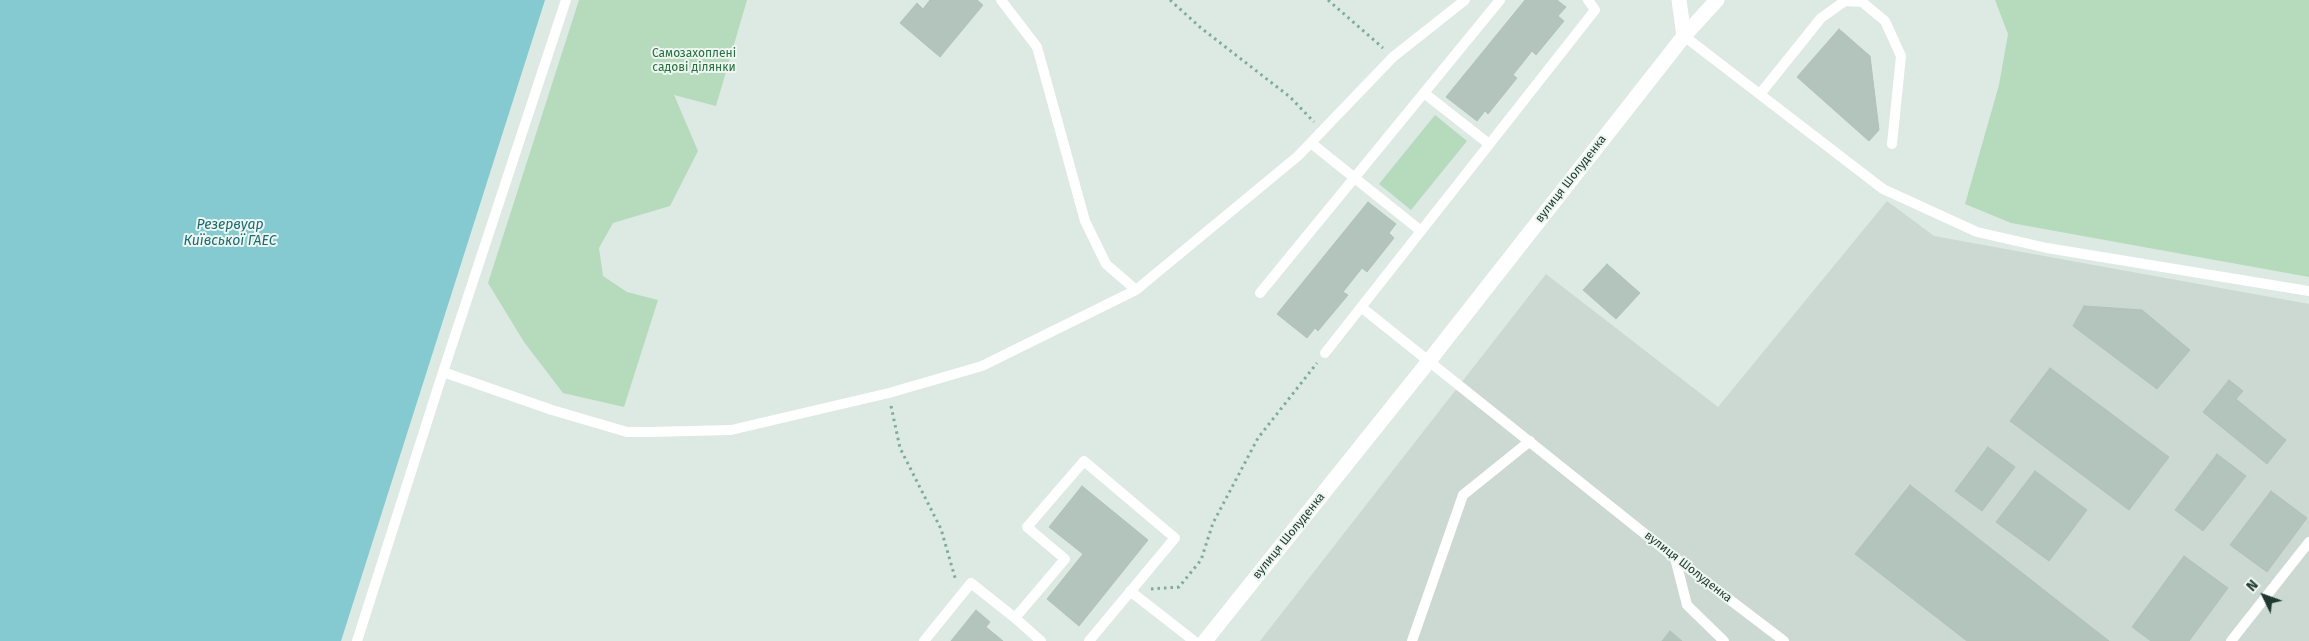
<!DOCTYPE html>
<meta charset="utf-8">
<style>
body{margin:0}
#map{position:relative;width:2309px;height:641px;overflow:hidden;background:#dde9e3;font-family:"Fira Sans",sans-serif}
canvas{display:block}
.north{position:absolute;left:2239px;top:571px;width:50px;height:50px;-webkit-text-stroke:4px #edf6f1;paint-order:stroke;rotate:312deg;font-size:14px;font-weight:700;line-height:20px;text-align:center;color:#1f3930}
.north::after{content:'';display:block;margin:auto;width:18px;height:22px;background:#1f3930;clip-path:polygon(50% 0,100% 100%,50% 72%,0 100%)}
</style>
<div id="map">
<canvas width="2309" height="641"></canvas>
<div class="north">N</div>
</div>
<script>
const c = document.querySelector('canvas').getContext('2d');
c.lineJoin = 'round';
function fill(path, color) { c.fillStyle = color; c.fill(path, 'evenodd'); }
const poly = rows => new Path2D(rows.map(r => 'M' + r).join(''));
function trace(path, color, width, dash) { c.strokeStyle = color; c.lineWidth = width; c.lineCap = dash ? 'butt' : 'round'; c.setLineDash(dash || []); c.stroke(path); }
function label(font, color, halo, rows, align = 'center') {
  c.font = font + ' "Fira Sans",sans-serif'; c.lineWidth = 4; c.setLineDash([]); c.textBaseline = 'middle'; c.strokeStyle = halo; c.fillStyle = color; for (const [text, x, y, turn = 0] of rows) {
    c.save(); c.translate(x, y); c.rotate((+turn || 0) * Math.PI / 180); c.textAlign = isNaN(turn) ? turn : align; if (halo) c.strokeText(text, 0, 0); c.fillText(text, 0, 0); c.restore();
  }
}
const built = poly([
 [1887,201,1934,236,2309,304,2309,641,1260,641,1546,274,1718,407]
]);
const green = poly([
 [579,0,747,0,716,106,674,95,698,151,670,206,613,223,599,248,603,276,627,292,658,300,624,407,563,393,524,342,488,283],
 [1995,0,2309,0,2309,277,2011,223,1965,204,1999,85,2008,34],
 [1435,115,1467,141,1411,210,1379,184]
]);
const water = poly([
 [0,0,545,0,341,641,0,641]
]);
const building = poly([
 [930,0,977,0,983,5,940,57,900,23,917,3,923,9,930,0],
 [1525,0,1557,0,1566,7,1558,16,1564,21,1536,55,1532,51,1513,75,1517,78,1488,114,1485,111,1477,121,1446,97,1525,0],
 [1839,29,1870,56,1879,130,1869,141,1797,77,1839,29],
 [1368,202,1396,224,1389,233,1394,238,1367,272,1362,268,1343,292,1348,295,1318,331,1315,328,1307,338,1277,314,1368,202],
 [1607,264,1640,293,1616,319,1583,290,1607,264],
 [2084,306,2142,310,2190,350,2157,389,2073,326,2084,306],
 [2050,368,2169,457,2129,510,2010,421,2050,368],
 [2229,380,2243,391,2236,399,2286,440,2267,464,2203,412,2229,380],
 [1988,447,2015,467,1982,511,1955,491,1988,447],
 [2217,454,2246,476,2203,531,2175,510,2217,454],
 [2035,471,2087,510,2049,561,1996,522,2035,471],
 [1910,485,2109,641,1967,641,1855,554,1910,485],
 [1082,486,1148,540,1079,626,1047,599,1083,554,1049,527,1082,486],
 [2271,491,2307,518,2267,572,2230,545,2271,491],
 [2184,556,2228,588,2189,641,2151,641,2132,627,2184,556],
 [976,610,990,622,986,627,1003,641,951,641,976,610],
 [1670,631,1682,641,1662,641,1670,631]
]);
const path = poly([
 [1170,0,1201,28,1290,97,1314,122],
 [1328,0,1383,48],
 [891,406,900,448,941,529,956,581],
 [1151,589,1179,587,1201,560,1213,523,1258,438,1317,363]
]);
const lane = poly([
 [1001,0,1037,47,1085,221,1106,264,1136,290],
 [1684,36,1883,189,1977,232,2047,248,2309,291],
 [1424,93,1489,144],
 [1760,94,1821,18,1845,1,1862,2,1885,21,1901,56,1892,144],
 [1311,143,1421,231],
 [1260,293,1500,0],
 [1361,307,1675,558,1784,641],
 [1325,353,1595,10,1588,0],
 [443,372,552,410,627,432,649,432,731,430,889,393,982,366,1136,290,1298,156,1393,57,1465,0],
 [1675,558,1687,605,1724,641],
 [1130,591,1194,641],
 [357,641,443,372,566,0],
 [924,641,971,583,1015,618],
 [1041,641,1015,618,1065,559,1027,527,1084,461,1175,538,1089,641],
 [1412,641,1463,495,1530,441],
 [2231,641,2309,542]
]);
const street = poly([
 [1679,0,1684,36]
]);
const secondary = poly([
 [1205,641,1429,361,1684,36,1717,0]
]);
const parkNames = [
 ["Самозахоплені",694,54],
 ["садові ділянки",694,68]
];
const streetNames = [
 ["вулиця Шолуденка",1571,179,-52],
 ["вулиця Шолуденка",1289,536,-51],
 ["вулиця Шолуденка",1688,567,38]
];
const waterNames = [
 ["Резервуар",230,225],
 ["Київської ГАЕС",230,241]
];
fill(built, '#ccd9d2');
fill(green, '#b5dbbc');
fill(water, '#84cad0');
fill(building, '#b3c4bc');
trace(building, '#b0c3b9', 1);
trace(path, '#7dad9a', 3, [2.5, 4]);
trace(lane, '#fff', 10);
trace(street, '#fff', 15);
trace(secondary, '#fff', 15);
label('12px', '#296f3f', '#edf6f1', parkNames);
label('12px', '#1f3930', '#edf6f1', streetNames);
label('italic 14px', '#1a6c74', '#edf6f1', waterNames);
</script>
